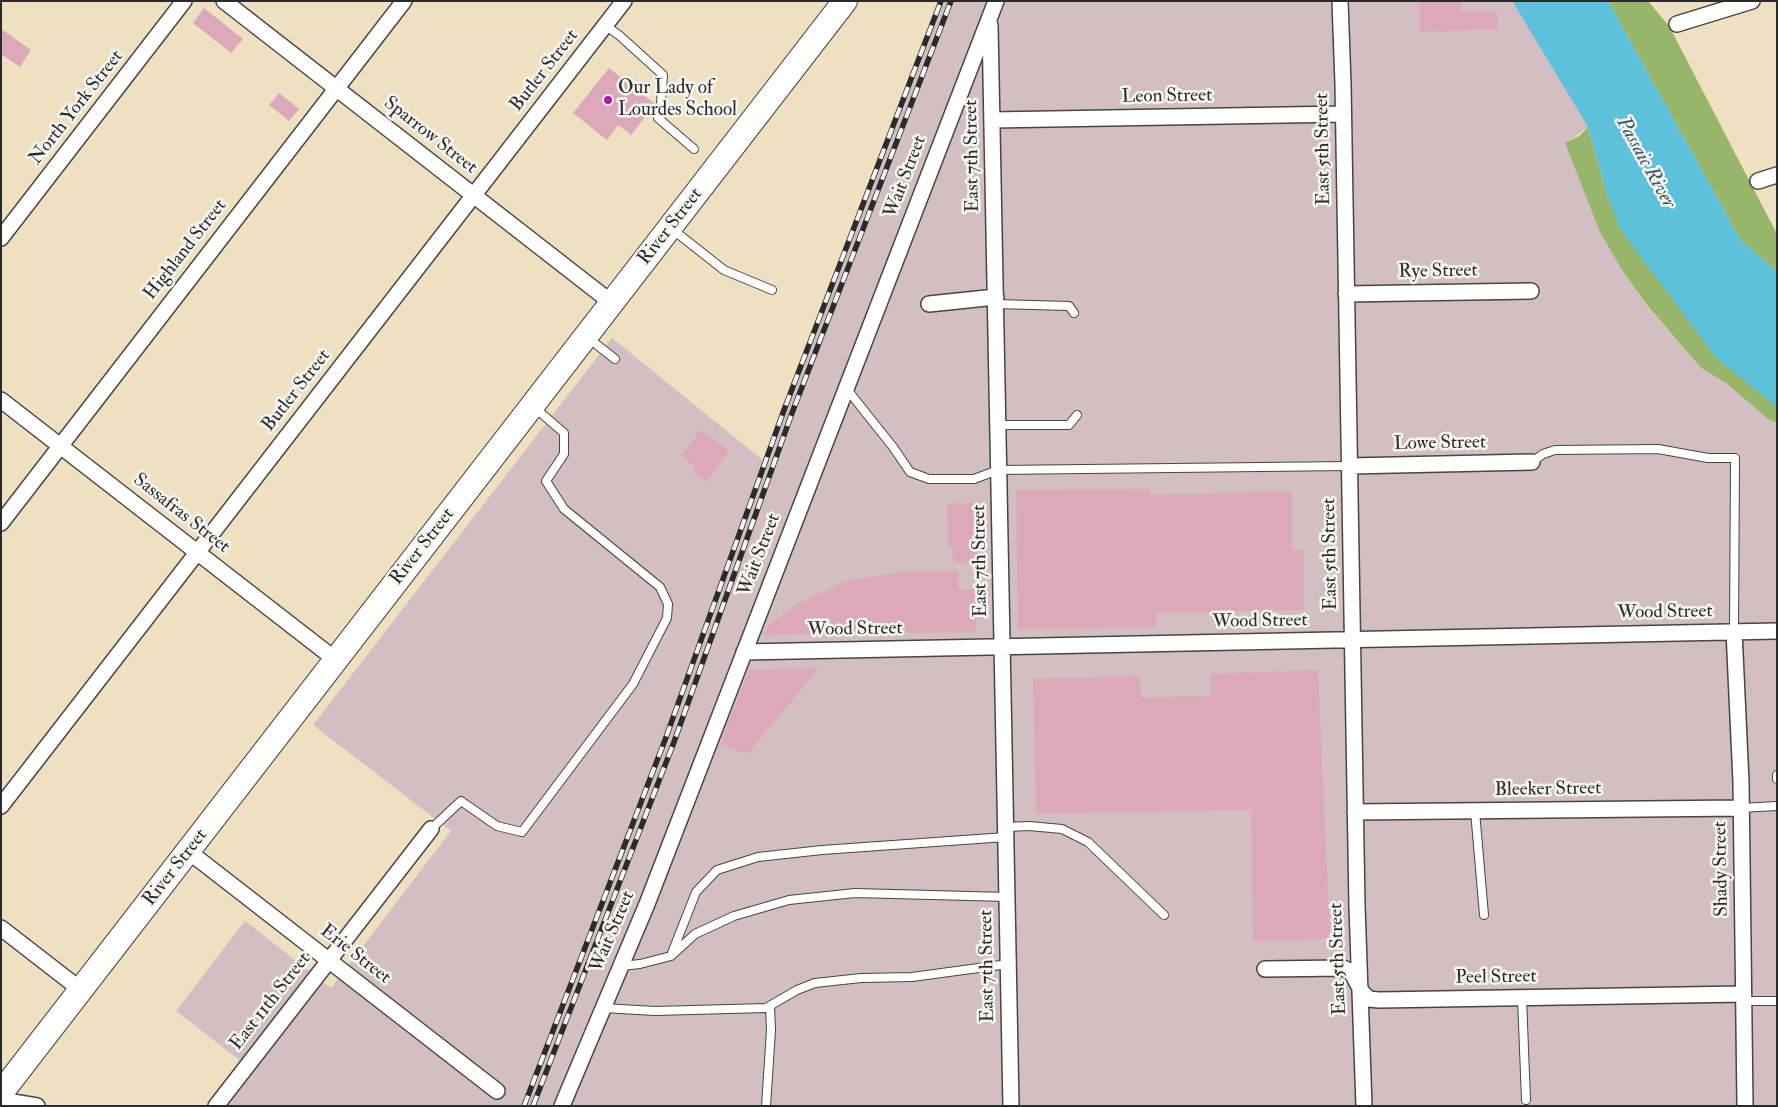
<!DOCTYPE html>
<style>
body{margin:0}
#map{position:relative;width:1778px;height:1107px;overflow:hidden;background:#efe0c2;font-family:"IM FELL Double Pica",serif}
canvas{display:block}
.frame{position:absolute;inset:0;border:2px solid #2b2b2b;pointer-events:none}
</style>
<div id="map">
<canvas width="1778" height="1107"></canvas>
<div class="frame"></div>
</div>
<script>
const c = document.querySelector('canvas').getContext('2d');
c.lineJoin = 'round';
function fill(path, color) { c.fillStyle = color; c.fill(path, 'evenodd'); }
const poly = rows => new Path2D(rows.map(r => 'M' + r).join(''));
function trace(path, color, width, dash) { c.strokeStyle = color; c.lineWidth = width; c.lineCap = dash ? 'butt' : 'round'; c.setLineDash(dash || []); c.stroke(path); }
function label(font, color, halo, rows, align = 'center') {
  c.font = font + ' "IM FELL Double Pica",serif'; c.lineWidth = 5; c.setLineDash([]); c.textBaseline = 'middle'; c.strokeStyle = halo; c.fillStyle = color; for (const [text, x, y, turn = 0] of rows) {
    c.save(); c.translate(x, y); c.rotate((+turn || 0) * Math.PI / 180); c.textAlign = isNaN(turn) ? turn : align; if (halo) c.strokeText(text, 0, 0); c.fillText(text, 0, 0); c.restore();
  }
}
const industrial = poly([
 [941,1,1512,1,1588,127,1565,144,1622,270,1646,305,1701,368,1726,383,1768,419,1777,423,1777,1106,216,1106,247,1066,176,1011,245,921,331,988,451,831,313,725,612,338,765,462]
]);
const forest = poly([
 [1608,1,1648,1,1669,26,1777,234,1777,272,1740,239],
 [1588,127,1607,195,1777,407,1777,423,1768,419,1726,383,1701,368,1646,304,1622,270,1600,232,1565,143,1579,136]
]);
const water = poly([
 [1512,1,1608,1,1740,239,1777,272,1777,407,1716,358,1620,229,1607,195,1588,127]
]);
const building = poly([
 [1419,1,1461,1,1461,12,1497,11,1498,29,1420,32],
 [204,8,243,39,231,53,193,23],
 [1,29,31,50,20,67,1,54],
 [609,68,655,104,631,135,618,125,607,140,573,113],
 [279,93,299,109,289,121,269,105],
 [701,430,729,451,706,482,692,471,695,466,681,455],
 [1150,489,1151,495,1292,491,1292,550,1304,550,1304,610,1155,613,1157,627,1018,629,1016,490],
 [976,503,978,563,953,563,952,547,948,547,947,504],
 [958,571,959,590,975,589,976,632,764,635,770,624,796,605,846,581,900,572],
 [819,668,747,754,720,744,749,670],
 [1318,670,1330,939,1253,941,1251,810,1036,814,1033,679,1140,676,1141,698,1211,696,1210,674]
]);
const service = poly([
 [605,25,620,36,663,75,661,103,658,118,694,149],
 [672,229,724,270,772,290],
 [996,304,1069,306,1074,313],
 [587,337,615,359],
 [846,388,893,447,910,472,929,479,974,479,998,470,1349,466],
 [998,425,1069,425,1077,415],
 [1532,462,1543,454,1555,450,1658,449,1708,458,1735,458,1734,631],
 [1777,775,1777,779],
 [1741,808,1777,806],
 [1475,811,1484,915],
 [1006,827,1029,826,1062,829,1088,842,1164,915],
 [431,829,461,801,497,826,522,832,633,684,667,618,668,604,660,587,564,509,546,481,564,454,564,433,534,407],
 [672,953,696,892,717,870,758,857,822,850,1006,837],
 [621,966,640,964,671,956,695,934,734,916,789,900,855,893,1007,897],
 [1522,998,1526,1100],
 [1744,1001,1777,1001],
 [603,1008,655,1011,766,1008,797,990,815,983,861,978,912,977,1008,964],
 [766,1106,771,1030,770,1006]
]);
const minor = poly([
 [224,1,612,303],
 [1340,1,1343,84,1357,906,1364,1106],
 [1677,24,1752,1],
 [990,25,1011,1106],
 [992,120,1343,114],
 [1758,181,1777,175],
 [1,238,184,1],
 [1346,294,1531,291],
 [929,304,996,297],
 [1,400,336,660],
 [1349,466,1532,462],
 [1,523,404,1],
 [1734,631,1741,782,1745,1106],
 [744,652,1777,631],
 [1,806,624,1],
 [1355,812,1741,808],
 [188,851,497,1091],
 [1,928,81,990],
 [1265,969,1343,968,1348,970,1353,975,1362,992,1369,999,1379,1000,1743,994],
 [1,1100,37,1106],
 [216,1106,431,829],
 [562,1106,647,904,996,1]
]);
const primary = poly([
 [1,1093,845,1]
]);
const rail = poly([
 [524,1106,665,740,784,410,941,1],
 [533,1106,674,742,792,413,951,1]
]);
const markers = [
 [608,100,5,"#b5179e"]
];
const streetNames = [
 ["Butler Street",545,71,-52],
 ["Leon Street",1167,97,-1],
 ["North York Street",77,108,-52],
 ["Sparrow Street",430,136,38],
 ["East 5th Street",1324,149,-91],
 ["East 7th Street",973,156,-91],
 ["Wait Street",906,177,-69],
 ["River Street",671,227,-52],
 ["Highland Street",186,250,-52],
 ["Rye Street",1438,272,-1],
 ["Butler Street",297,391,-52],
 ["Lowe Street",1440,444,-1],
 ["Sassafras Street",181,514,38],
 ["River Street",423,547,-52],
 ["East 5th Street",1331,554,-91],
 ["Wait Street",760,555,-69],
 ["East 7th Street",981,561,-91],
 ["Wood Street",1665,613,-1],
 ["Wood Street",1260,622,-1],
 ["Wood Street",855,630,-1],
 ["Bleeker Street",1548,790,-1],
 ["River Street",176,868,-52],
 ["Shady Street",1722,869,-91],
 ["Wait Street",613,932,-67],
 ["Erie Street",355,955,38],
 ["East 5th Street",1339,959,-92],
 ["East 7th Street",988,966,-91],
 ["Peel Street",1496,978,-1],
 ["East 11th Street",271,1002,-52]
];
const poiNames = [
 ["Our Lady of",618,89],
 ["Lourdes School",618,111]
];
const waterNames = [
 ["Passaic River",1645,163,61]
];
fill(industrial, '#d2bec3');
fill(forest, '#97b669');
fill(water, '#5dc1db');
fill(building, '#dba9b9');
trace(service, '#484642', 10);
trace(minor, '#484642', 18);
trace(primary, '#484642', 26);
trace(service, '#fff', 8);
trace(minor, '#fff', 15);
trace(primary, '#fff', 24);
trace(rail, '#2b2b2b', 5.5);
trace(rail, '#f6f6f2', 4, [11]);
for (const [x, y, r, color] of markers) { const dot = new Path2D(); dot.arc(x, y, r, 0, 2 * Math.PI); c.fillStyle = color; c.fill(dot); trace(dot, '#f6f6f2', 2); }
label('19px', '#2b2b2b', '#f6f6f2', streetNames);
label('19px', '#2b2b2b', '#f6f6f2', poiNames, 'left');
label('italic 20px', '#3a5860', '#f6f6f2', waterNames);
</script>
